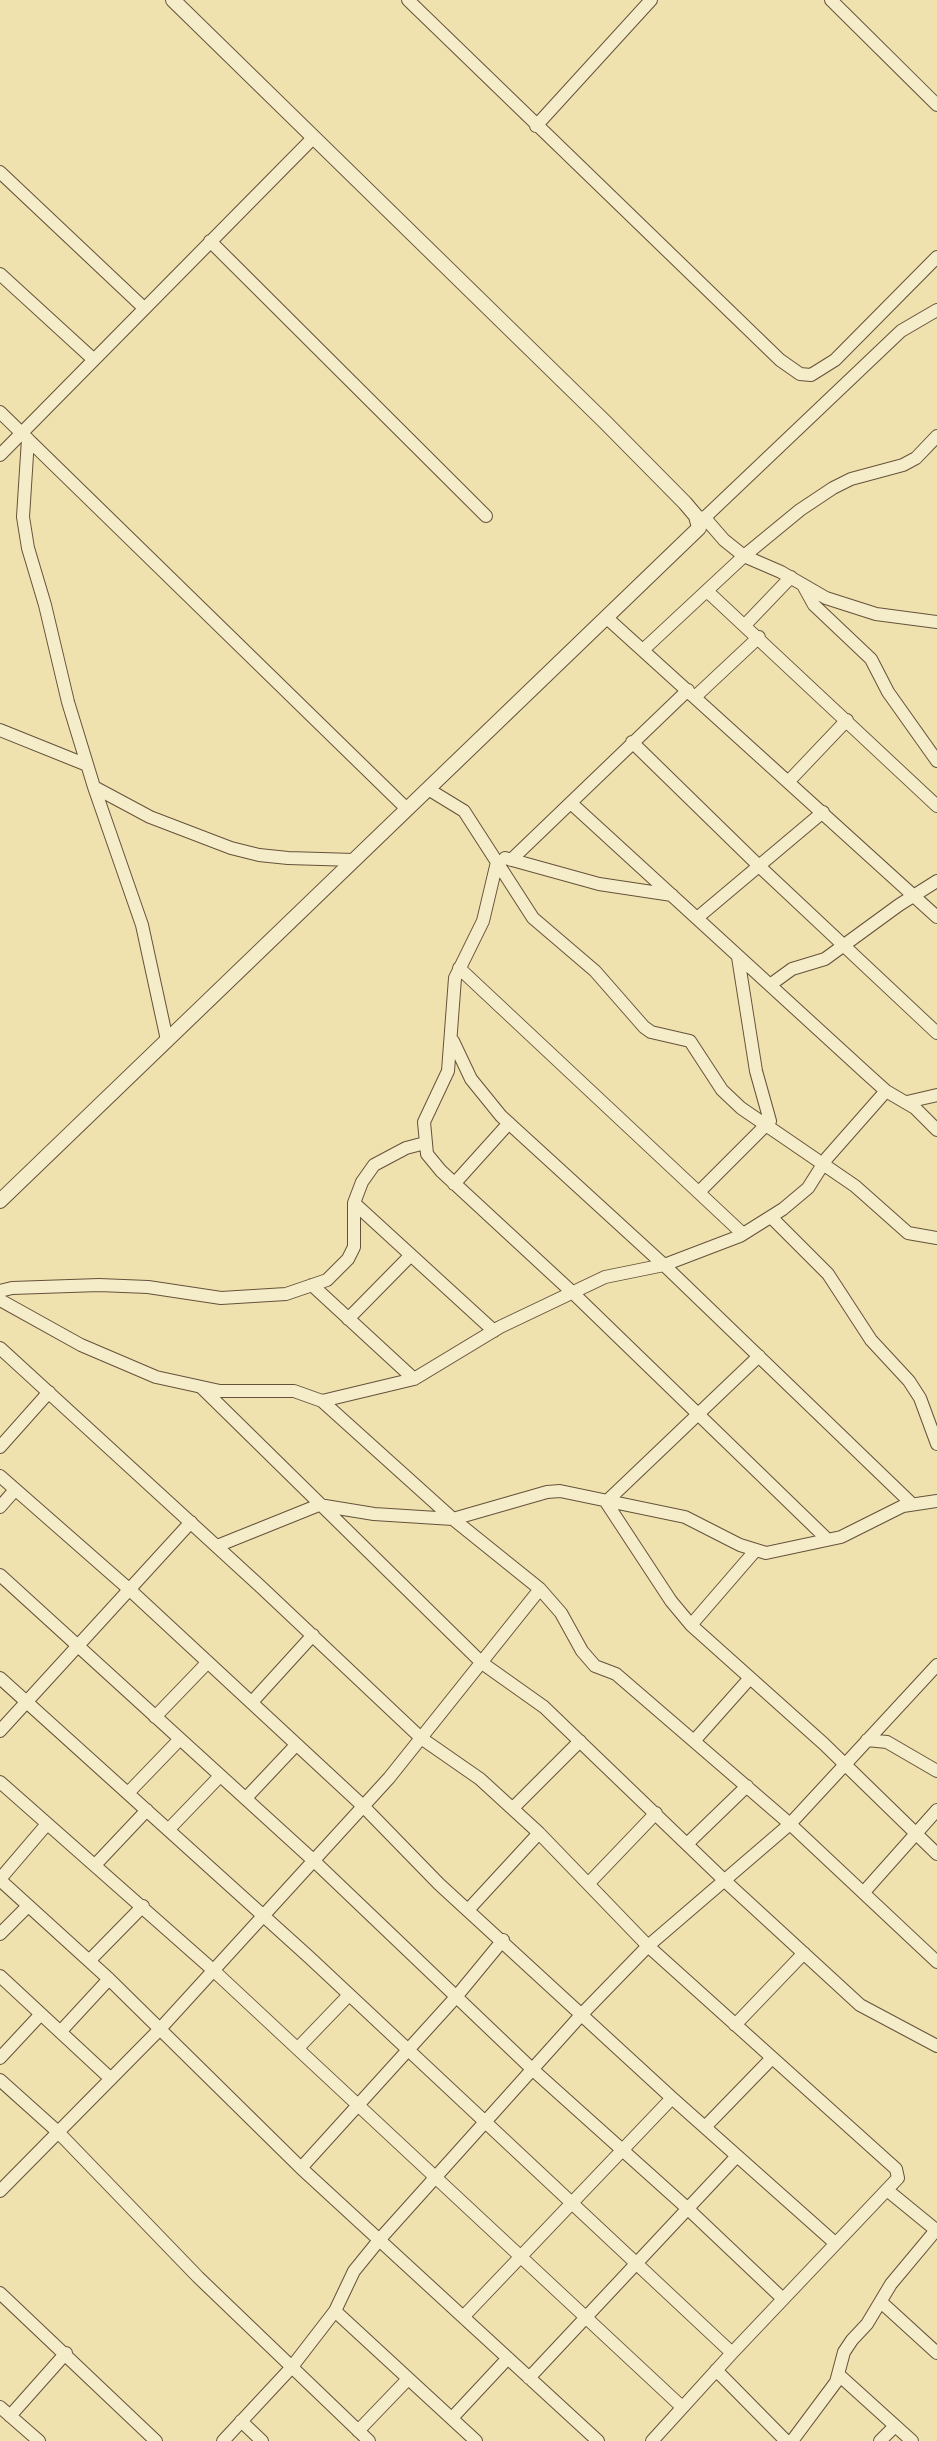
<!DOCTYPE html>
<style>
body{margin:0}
canvas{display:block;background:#f0e2ae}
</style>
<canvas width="937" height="2441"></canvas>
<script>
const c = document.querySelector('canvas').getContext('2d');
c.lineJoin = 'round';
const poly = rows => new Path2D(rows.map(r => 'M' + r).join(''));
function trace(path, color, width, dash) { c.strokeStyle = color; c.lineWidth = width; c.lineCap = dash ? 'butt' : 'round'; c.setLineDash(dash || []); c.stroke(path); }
const minor = poly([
 [408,0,780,360,800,374,811,375,835,360,937,257],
 [831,0,937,105],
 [536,126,651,0],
 [0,172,144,308],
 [210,241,486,516],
 [0,274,93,359],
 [0,412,407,809],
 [28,439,23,517,28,548,45,605,68,702,94,787,142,925,167,1040],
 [0,455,313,138],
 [704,517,724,540,744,556,781,572,826,598,876,614,937,622],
 [699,523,901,331,937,310],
 [803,585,814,605,871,659,888,692,937,761],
 [707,591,937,806],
 [607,618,937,917],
 [745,625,791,577],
 [643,650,744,556,800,510,833,488,851,479,903,465,916,458,937,436],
 [696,696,759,637],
 [0,730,87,765],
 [632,742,759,866,937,1033],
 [789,781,847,720],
 [94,787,150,817,231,848,259,855,288,858,354,860],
 [428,789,464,811,533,918,595,971,644,1027,651,1032,690,1041,722,1090,741,1108,855,1186,908,1233,937,1238],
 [572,804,866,1073,886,1091,915,1108,937,1130],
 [505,858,599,884,672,895],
 [511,860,688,690],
 [497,862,483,921,455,978,448,1071,424,1122,427,1154,441,1171,573,1293,827,1539],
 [697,918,823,812],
 [459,968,743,1234],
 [770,985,792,969,825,959,899,905,937,881],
 [453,1041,471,1079,501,1116,664,1265,912,1504],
 [907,1102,937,1095],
 [454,1184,509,1123],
 [700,1191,770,1121,756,1071,738,957],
 [354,1203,494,1331],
 [771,1217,828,1274,871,1340,909,1381,920,1398,937,1444],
 [312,1285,414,1379],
 [0,1291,12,1288,99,1285,148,1287,221,1298,286,1294,327,1280,348,1259,354,1247,354,1203,362,1182,374,1165,406,1148,425,1143],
 [0,1300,81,1345,156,1377,220,1391,294,1391,322,1401,453,1519,540,1589,561,1613,582,1651,595,1666,616,1674,790,1824,937,1962],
 [348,1319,411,1255],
 [0,1348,261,1587,421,1738,480,1779,539,1833,648,1946,896,2169,898,2178,732,2353,652,2441],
 [759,1356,606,1502,671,1601,691,1625,824,1744,937,1854],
 [202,1388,482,1663,544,1707,725,1881,860,2005,937,2046],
 [322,1401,414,1379,500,1327,605,1277,664,1265,740,1236,783,1209,808,1188,827,1158,886,1091],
 [0,1447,49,1392],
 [0,1476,130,1590,363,1806,439,1884,672,2098,835,2243],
 [0,1507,14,1491],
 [217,1546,319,1505,374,1514,453,1519,547,1492,560,1491,685,1517,740,1545,766,1553,841,1537,903,1506,937,1501],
 [0,1575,313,1860,532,2069,687,2208,783,2299],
 [691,1625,755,1551],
 [0,1678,309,1957,732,2353],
 [252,1702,313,1635],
 [155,1717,208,1662],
 [0,1731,191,1522],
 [867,1740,887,1742,937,1771],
 [694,1741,750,1678],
 [0,1782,213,1970,682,2407],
 [129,1792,180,1739],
 [246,1798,296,1745],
 [513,1808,580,1741],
 [169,1829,220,1776],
 [687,1844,747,1786],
 [96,1864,147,1810],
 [0,1879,47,1824],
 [0,1880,109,1979,301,2168,598,2441],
 [589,1883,656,1813],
 [864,1892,937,1810],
 [468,1910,539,1833],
 [0,1934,28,1906],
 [89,1961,143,1906],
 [0,1976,111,2079],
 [735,2025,804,1953],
 [61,2031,109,1979],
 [298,2048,348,1996],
 [0,2058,41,2014],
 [0,2080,58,2132,198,2277,369,2441],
 [705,2127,772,2058],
 [301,2168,456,1997,503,1940],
 [0,2191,159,2030,389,1778,540,1589],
 [0,2293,156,2441],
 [881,2302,937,2353],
 [335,2311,476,2441],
 [464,2316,672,2098],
 [716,2370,786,2441],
 [839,2375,912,2441],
 [529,2378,737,2156],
 [0,2407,39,2441],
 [10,2416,66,2353],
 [452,2418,508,2358],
 [241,2421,262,2441],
 [358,2431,408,2379],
 [223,2441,291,2368,335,2311,354,2271,380,2239,582,2014,648,1946,790,1824,937,1665],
 [792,2441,836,2382,844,2352,852,2340,867,2324,891,2284,936,2230,887,2190],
 [880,2441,895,2426]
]);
const tertiary = poly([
 [0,1201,699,528,696,516,685,503,605,422,173,0]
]);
trace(minor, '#65523a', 14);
trace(tertiary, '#65523a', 16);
trace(minor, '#f5ecca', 12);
trace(tertiary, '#f5ecca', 14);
</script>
